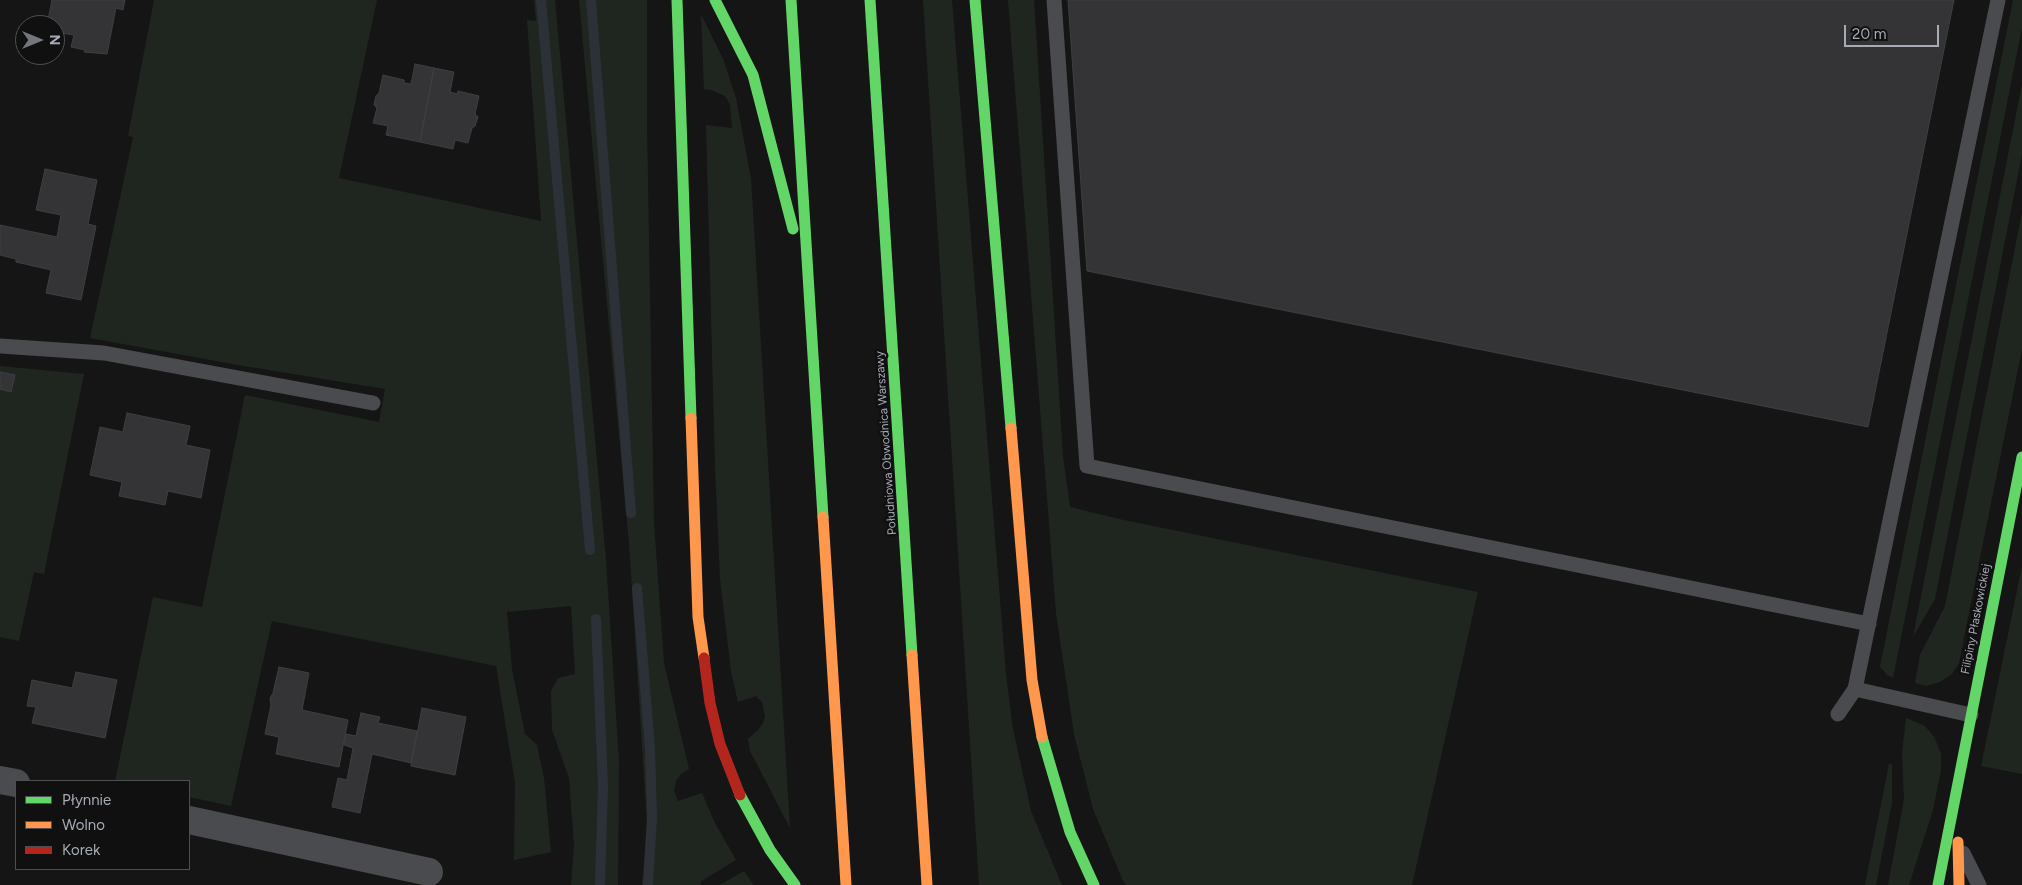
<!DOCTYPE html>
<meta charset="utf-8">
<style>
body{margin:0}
#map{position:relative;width:2022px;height:885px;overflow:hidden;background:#151516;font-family:Figtree,sans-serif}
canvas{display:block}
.legend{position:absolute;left:15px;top:780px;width:175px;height:90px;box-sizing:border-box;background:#101011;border:1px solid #4c4e53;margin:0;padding:6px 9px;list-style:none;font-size:15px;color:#a7abb6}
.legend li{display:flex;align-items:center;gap:10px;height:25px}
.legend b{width:25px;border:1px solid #4c4e53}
.north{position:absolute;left:15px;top:15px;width:50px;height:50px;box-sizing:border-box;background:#101011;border:1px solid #4c4e53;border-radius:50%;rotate:90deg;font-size:14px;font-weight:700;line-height:20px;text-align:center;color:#a7abb6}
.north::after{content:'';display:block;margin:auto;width:18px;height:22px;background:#74767e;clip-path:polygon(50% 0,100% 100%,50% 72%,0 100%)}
.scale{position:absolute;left:1844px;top:25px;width:95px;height:22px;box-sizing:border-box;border:2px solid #a7abb6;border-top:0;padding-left:6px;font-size:15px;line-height:18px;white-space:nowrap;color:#a7abb6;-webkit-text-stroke:4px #101011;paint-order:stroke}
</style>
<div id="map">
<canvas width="2022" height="885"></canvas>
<ul class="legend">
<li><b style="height:6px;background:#63d668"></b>Płynnie</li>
<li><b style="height:6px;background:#ff974d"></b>Wolno</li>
<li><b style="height:6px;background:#b3261e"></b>Korek</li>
</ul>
<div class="north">N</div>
<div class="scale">20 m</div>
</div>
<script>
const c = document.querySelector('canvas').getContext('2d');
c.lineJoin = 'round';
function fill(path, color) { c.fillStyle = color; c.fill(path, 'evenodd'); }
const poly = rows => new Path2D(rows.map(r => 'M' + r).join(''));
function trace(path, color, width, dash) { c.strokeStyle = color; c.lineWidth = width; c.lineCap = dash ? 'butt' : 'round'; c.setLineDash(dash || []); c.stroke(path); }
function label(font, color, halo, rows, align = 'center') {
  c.font = font + ' Figtree,sans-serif'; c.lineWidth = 5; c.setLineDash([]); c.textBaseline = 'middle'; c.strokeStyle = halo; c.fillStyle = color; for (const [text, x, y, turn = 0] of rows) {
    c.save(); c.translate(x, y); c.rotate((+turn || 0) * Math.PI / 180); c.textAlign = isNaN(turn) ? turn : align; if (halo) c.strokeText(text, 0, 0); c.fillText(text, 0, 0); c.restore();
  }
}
const green = poly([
 [154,0,377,0,339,178,541,221,527,20,536,21,534,0,555,0,606,560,619,761,618,885,571,885,574,845,569,778,552,730,551,691,558,678,575,674,571,606,507,612,512,669,525,734,537,745,544,778,551,852,514,860,515,783,496,666,272,621,231,806,189,797,189,781,115,781,153,597,202,607,245,395,379,422,385,389,238,365,90,338,133,137,128,136],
 [579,0,647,0,647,125,654,522,664,663,689,769,681,774,676,781,674,791,678,801,702,793,715,823,736,860,700,882,701,885,642,885,647,823,629,543],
 [923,0,952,0,1006,674,1013,729,1031,811,1062,885,979,885],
 [1008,0,1034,0,1063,456,1070,507,1119,519,1478,592,1412,885,1126,885,1123,881,1093,809,1074,734,1056,613],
 [2013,0,2022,0,2022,28,1893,678,1887,675,1880,667],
 [701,14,724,61,736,98,751,178,790,828,750,751,748,739,758,730,763,723,765,716,762,702,756,696,738,702,731,672,727,638,720,579,715,467,706,125,732,128,730,105,725,96,711,90,704,89],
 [2022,84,2022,154,1935,599,1913,637],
 [2022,212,2022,349,1959,663,1952,674,1940,682,1926,686,1915,683,1920,655,1945,606],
 [0,366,84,374,44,574,34,572,19,641,0,637],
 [2022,566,2022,774,1981,766],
 [1906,718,1925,726,1934,737,1941,753,1941,770,1933,810,1909,885,1888,885,1904,799,1902,753],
 [1889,764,1892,764,1892,803,1876,885,1865,885],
 [744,871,754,885,719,885]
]);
const stream = poly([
 [541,0,590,550],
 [591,0,631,513],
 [637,588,650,749,652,816,648,885],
 [596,619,603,785,600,885]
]);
const building = poly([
 [52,0,125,0,123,10,116,8,107,54,84,52,85,50,71,47,74,35,55,32,55,25,47,25,52,0],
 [1068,0,1954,0,1868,427,1087,271,1068,0],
 [415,64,434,68,420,142,386,135,388,126,373,123,377,108,374,105,376,96,379,93,383,75,404,80,404,83,411,84,415,64],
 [434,68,454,72,450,92,457,94,458,91,479,96,475,114,478,117,475,126,472,128,468,143,455,140,453,149,420,142,434,68],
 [45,169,97,180,88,224,96,226,81,300,46,293,51,270,16,262,16,259,0,255,0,225,57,237,61,215,36,210,45,169],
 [0,372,15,375,11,392,0,389,0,372],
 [127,413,190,426,186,445,210,450,201,498,168,491,165,505,119,496,122,482,90,475,100,427,123,432,127,413],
 [279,667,309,673,302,710,348,720,339,767,276,754,279,737,265,734,271,705,270,698,273,693,279,667],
 [76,672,117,680,105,738,32,723,36,707,27,706,32,680,72,688,76,672],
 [422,708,466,717,455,775,411,766,422,708],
 [361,713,380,717,378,723,417,731,411,763,372,754,360,813,332,807,338,778,347,780,353,748,344,745,346,734,356,736,361,713]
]);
const lane = poly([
 [1054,0,1087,466,1869,624],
 [0,346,104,353,373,403],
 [1855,689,1971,715],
 [1838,714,1855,689,1998,0],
 [1963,853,1979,885]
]);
const street = poly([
 [0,780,16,783],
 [189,820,429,872]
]);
const fast = poly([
 [677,0,691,418],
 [715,0,753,75,793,229],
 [791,0,823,517],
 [870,0,912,655],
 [975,0,1011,428],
 [1042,737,1070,832,1094,885],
 [740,795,770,850,795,885],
 [1938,885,2022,457]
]);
const slow = poly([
 [691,418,698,617,704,658],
 [1011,428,1032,680,1042,737],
 [823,517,846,885],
 [912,655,927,885],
 [1958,842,1959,885]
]);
const jam = poly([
 [704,658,710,703,720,744,740,795]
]);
const streetNames = [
 ["Południowa Obwodnica Warszawy",886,443,-94],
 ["Filipiny Płaskowickiej",1976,619,-79]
];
fill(green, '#1f2620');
trace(stream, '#2c3138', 10);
fill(building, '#343436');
trace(building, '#3e3f42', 1);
trace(lane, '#4a4b4e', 15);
trace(street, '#4a4b4e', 28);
trace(fast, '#63d668', 11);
trace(slow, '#ff974d', 11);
trace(jam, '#b3261e', 11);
label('12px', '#a7abb6', '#101011', streetNames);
</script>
